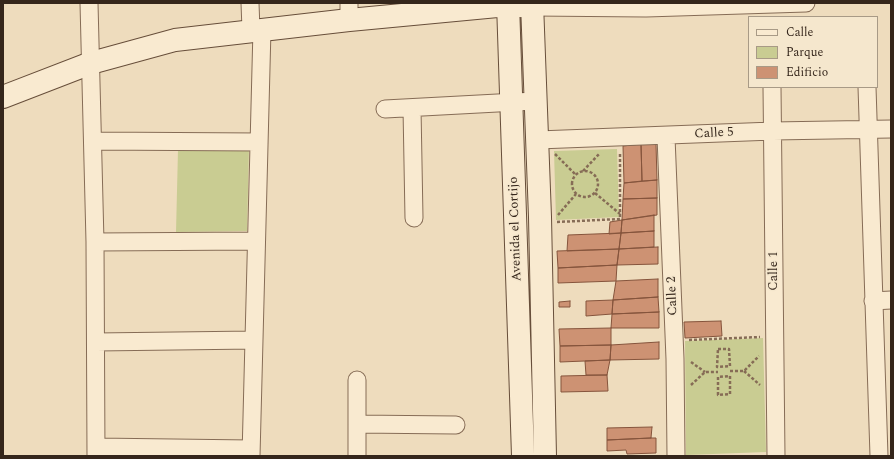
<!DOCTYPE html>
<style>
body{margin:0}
#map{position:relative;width:894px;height:459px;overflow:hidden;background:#eedcbd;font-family:Spectral,serif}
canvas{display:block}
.frame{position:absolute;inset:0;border:4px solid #35261b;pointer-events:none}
.legend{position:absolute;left:748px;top:16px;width:130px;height:72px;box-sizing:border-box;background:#f5e7cd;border:1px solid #a89a86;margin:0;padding:5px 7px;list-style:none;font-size:12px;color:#35261b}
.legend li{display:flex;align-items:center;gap:8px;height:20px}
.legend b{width:20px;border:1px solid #a89a86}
</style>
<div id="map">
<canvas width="894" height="459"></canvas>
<div class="frame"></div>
<ul class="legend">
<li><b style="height:5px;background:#f9ead0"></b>Calle</li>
<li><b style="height:11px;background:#c9cc92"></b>Parque</li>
<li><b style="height:11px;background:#cd9273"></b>Edificio</li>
</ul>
</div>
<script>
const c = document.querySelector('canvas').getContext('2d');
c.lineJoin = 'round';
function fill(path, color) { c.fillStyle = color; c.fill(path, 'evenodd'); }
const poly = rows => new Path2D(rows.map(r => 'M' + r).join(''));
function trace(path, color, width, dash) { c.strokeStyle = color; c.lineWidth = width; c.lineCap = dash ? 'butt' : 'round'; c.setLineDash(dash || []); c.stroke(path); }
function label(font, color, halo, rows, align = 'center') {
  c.font = font + ' Spectral,serif'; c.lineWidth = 3; c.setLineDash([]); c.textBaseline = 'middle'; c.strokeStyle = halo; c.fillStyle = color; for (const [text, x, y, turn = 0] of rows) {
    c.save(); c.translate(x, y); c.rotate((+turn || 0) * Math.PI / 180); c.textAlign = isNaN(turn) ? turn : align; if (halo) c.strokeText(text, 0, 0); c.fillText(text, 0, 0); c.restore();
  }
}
const green = poly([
 [249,148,247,231,176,232,178,150],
 [617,149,619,217,556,220,554,151],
 [763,338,766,452,686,455,685,341]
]);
const building = poly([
 [641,144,642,181,624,183,623,146,641,144],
 [641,144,656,144,657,180,642,181,641,144],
 [657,180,657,198,623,199,624,183,657,180],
 [657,198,657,215,622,220,623,199,657,198],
 [654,215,654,231,621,233,622,220,654,215],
 [622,220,621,233,609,234,610,222,622,220],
 [654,231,654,247,619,249,621,233,654,231],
 [621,233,619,249,567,251,568,235,621,233],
 [658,247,658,264,617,265,619,249,658,247],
 [619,249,617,265,558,268,557,251,619,249],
 [617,265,616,281,558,283,558,268,617,265],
 [658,279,658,297,613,300,616,281,658,279],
 [658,297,659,312,612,314,613,300,658,297],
 [613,300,612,314,586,316,586,301,613,300],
 [570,301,570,307,559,307,559,302,570,301],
 [659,312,659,328,611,328,612,314,659,312],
 [721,321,722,336,685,338,684,322,721,321],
 [611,328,611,345,560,346,559,329,611,328],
 [659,342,659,359,610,360,611,345,659,342],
 [611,345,610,360,560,362,560,346,611,345],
 [610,360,607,375,586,375,585,361,610,360],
 [607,375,608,391,561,392,561,376,607,375],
 [652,427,651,438,607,440,607,428,652,427],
 [651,438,656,438,656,453,627,454,626,450,607,451,607,440,651,438]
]);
const path = poly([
 [555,154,576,175],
 [583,171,600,153],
 '572 184a13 13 0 1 1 26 0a13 13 0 1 1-26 0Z',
 [595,193,620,214],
 [558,215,576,194],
 [557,222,620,219,620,152],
 [689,340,760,337],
 [718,349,729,349,730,366,717,367,718,349],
 [691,362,705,372],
 [730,371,744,371,759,356],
 [744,371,760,385],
 [730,376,730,394,718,395,718,377,730,376],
 [691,385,705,372,718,372]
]);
const street = poly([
 [89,3,95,242,96,456],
 [250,3,251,30],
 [349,3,349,20],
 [533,7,646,8,806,3],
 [772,87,776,456],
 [867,87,879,456],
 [412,108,414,218],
 [385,109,535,101],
 [666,137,675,359,676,456],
 [538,140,773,131,891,129],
 [93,141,259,142],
 [95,242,256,241],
 [873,301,891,300],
 [96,342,254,340],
 [357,424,456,425],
 [96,447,251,449],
 [251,456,262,29],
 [357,456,357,380]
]);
const secondary = poly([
 [508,3,523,456],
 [532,3,540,217,545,456],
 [3,97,91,63,175,40,349,20,508,5,533,7]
]);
const streetNames = [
 ["Calle 5",714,134,-3],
 ["Avenida el Cortijo",516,229,-92],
 ["Calle 1",774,271,-90],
 ["Calle 2",673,296,-92]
];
fill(green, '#c9cc92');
fill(building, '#cd9273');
trace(building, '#85543c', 1);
trace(street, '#866c56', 19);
trace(secondary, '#674e3a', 24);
trace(path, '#866c56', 2.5, [3, 2]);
trace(street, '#f9ead0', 17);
trace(secondary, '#f9ead0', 22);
label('13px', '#35261b', '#f5e7cd', streetNames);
</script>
